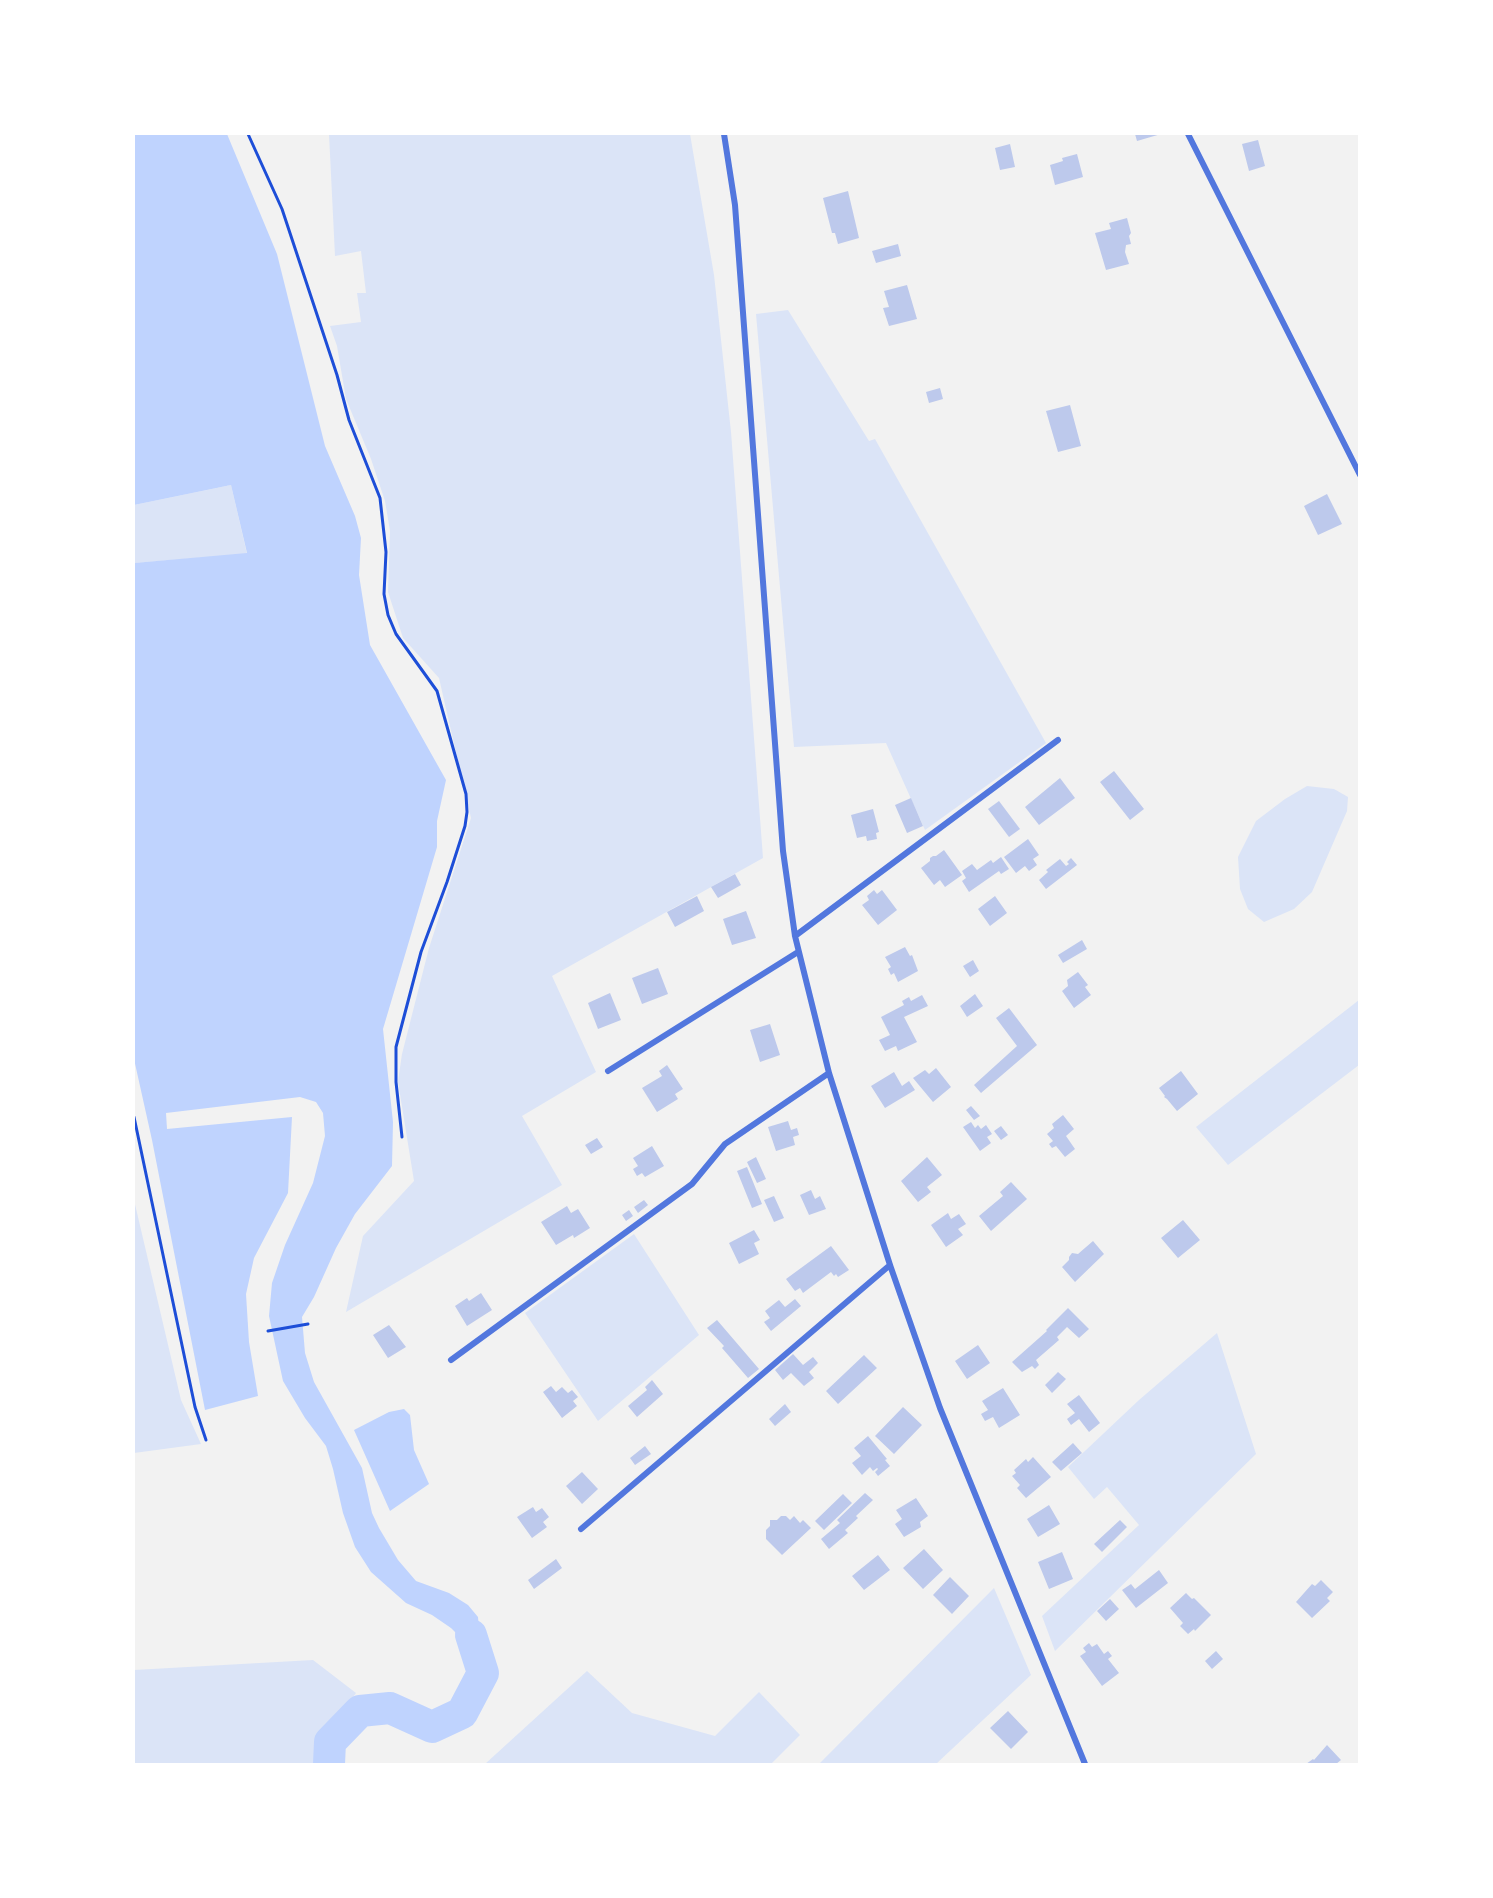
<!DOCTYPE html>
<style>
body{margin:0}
#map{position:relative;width:1493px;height:1898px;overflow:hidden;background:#f2f2f2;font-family:"IBM Plex Serif",serif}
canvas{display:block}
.frame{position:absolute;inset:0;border:135px solid #fff;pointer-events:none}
</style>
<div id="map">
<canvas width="1493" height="1898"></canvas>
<div class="frame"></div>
</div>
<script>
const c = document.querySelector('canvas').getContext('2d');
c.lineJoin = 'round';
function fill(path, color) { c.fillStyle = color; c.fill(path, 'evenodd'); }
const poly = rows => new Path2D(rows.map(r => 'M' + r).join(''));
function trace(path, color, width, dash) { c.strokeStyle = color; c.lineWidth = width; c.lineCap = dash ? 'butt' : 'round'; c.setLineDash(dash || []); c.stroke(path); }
const green = poly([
 [329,134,690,134,714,275,731,432,763,858,552,976,596,1072,522,1116,562,1185,346,1312,363,1236,414,1181,398,1082,402,1054,429,948,471,818,439,678,403,638,388,592,390,531,385,501,371,459,346,399,337,346,330,326,361,322,357,293,366,293,361,251,335,256],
 [788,310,869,441,875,439,1046,743,925,830,886,743,794,747,756,314],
 [231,485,247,554,134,563,134,505],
 [1307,786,1334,789,1348,797,1347,811,1312,892,1294,909,1264,922,1248,909,1240,889,1238,857,1256,821,1285,799],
 [1359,1000,1359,1065,1228,1165,1196,1127],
 [134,1200,181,1400,201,1444,134,1453],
 [634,1234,699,1335,598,1421,525,1313],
 [1217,1333,1256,1454,1055,1651,1042,1616,1139,1525,1107,1487,1094,1499,1068,1467,1139,1400],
 [994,1588,1031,1675,936,1764,819,1764],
 [313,1660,356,1693,315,1748,315,1764,134,1764,134,1670],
 [587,1671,632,1713,715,1736,759,1692,800,1735,771,1764,485,1764]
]);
const water = poly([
 [134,134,227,134,277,254,325,446,355,516,361,538,359,575,370,645,446,780,437,821,437,847,383,1029,393,1122,392,1166,355,1214,336,1248,314,1297,302,1317,305,1353,314,1382,362,1468,372,1513,379,1528,398,1560,416,1581,449,1593,468,1605,478,1617,479,1630,491,1651,491,1681,466,1661,467,1644,451,1628,432,1615,406,1603,371,1572,355,1547,343,1513,333,1469,326,1446,305,1418,283,1381,269,1316,272,1283,285,1245,313,1183,325,1136,323,1113,316,1102,300,1097,166,1113,167,1129,292,1117,288,1193,254,1258,246,1294,249,1342,258,1396,205,1410,152,1140,134,1059,134,563,247,553,231,485,134,505],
 [404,1409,410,1415,414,1450,429,1484,390,1511,354,1430,389,1412]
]);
const river = poly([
 [329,1764,330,1742,360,1711,390,1708,432,1727,462,1713,483,1673,471,1635]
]);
const building = poly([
 [1135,134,1161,134,1137,141],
 [1258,140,1265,166,1249,171,1242,144],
 [1010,144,1015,167,1000,170,995,148],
 [1077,154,1083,177,1055,185,1050,165,1063,161,1062,158],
 [848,191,859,238,838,244,835,233,832,233,823,198],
 [1127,218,1131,233,1129,236,1131,244,1126,245,1125,252,1129,264,1106,270,1095,233,1111,229,1109,223],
 [898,244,901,256,876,263,872,251],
 [907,285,917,319,889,326,883,308,889,307,884,291],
 [940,388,943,399,929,403,926,392],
 [1070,405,1081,446,1058,452,1046,411],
 [1327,494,1342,524,1318,535,1304,506],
 [1114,771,1144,809,1130,820,1100,782],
 [1060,778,1075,798,1039,825,1025,807],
 [911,798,923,826,907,833,895,805],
 [999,801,1020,829,1009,837,988,809],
 [873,809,879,832,876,833,877,839,867,841,866,836,857,838,851,815],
 [1028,839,1039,855,1033,859,1037,865,1029,871,1025,866,1016,873,1004,857],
 [944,850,962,875,945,887,940,880,934,885,921,868,930,861,930,858,933,856,936,856],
 [1001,857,1009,869,1001,874,999,871,969,892,962,881,966,878,962,871,972,864,977,870,991,860,993,863],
 [1071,858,1077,865,1046,889,1039,880,1048,872,1046,870,1060,859,1066,866,1069,864,1067,862],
 [735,874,741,885,718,898,711,887],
 [874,890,877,894,882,890,897,910,878,925,862,905,869,900,867,896],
 [697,896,704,911,675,927,667,912],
 [995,896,1007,913,990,926,978,909],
 [746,911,756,938,732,945,723,919],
 [1082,940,1087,949,1063,963,1058,955],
 [905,947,910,956,912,955,918,971,898,982,894,973,891,975,888,969,891,967,885,957],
 [973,960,979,971,970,977,963,966],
 [658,968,668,994,642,1004,632,978],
 [1078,972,1088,985,1085,987,1091,995,1074,1008,1062,991,1068,986,1067,980],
 [610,993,621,1020,598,1029,588,1003],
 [975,994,983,1006,967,1017,960,1006],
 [922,995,928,1006,904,1017,917,1042,898,1051,896,1046,885,1051,879,1040,890,1035,881,1017,904,1005,902,1001,909,997,911,1001],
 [1009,1008,1037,1045,981,1093,974,1085,1017,1046,996,1018],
 [770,1024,780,1055,760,1062,750,1030],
 [667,1065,683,1089,675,1094,678,1099,657,1112,642,1088,662,1076,659,1071],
 [936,1068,951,1087,933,1102,913,1078,925,1070,929,1074],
 [1181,1071,1198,1094,1177,1111,1167,1099,1164,1097,1165,1096,1159,1088],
 [894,1072,902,1086,909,1081,915,1090,885,1108,871,1086],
 [971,1106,980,1116,974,1120,966,1110],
 [1063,1115,1074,1129,1066,1136,1075,1149,1065,1157,1056,1146,1052,1148,1049,1144,1053,1141,1047,1134,1054,1128,1052,1124],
 [788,1121,791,1130,797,1128,799,1135,793,1137,795,1145,776,1151,768,1127],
 [971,1122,975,1128,978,1125,981,1129,986,1125,992,1134,987,1137,991,1143,980,1151,963,1127],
 [1001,1126,1008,1135,1001,1140,994,1131],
 [597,1138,603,1147,591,1154,585,1145],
 [652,1146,664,1166,645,1177,642,1173,637,1176,633,1169,638,1166,633,1158],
 [756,1157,766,1179,757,1183,747,1162],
 [927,1157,942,1175,927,1187,931,1192,918,1202,901,1181],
 [747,1167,762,1204,752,1208,737,1171],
 [1011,1182,1027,1199,991,1231,979,1216,1003,1196,1000,1192],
 [811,1190,815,1199,820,1196,826,1209,809,1215,800,1195],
 [774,1196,784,1218,774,1222,764,1200],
 [644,1200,648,1205,638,1213,634,1207],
 [567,1206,571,1213,578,1209,590,1228,574,1238,573,1235,556,1245,541,1222],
 [629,1210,633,1216,626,1221,622,1215],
 [948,1213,951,1219,959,1214,966,1224,958,1229,963,1235,946,1247,931,1225],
 [1183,1220,1200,1240,1178,1258,1161,1238],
 [754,1230,760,1240,754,1243,759,1254,739,1264,729,1243],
 [1093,1241,1104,1254,1075,1282,1062,1267,1069,1260,1069,1257,1072,1253,1078,1254],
 [831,1246,849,1270,838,1277,836,1274,834,1276,831,1272,803,1293,800,1288,795,1291,786,1279],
 [481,1293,492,1310,467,1326,455,1306,467,1298,469,1301],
 [795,1299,801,1306,771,1331,764,1322,770,1318,765,1311,779,1300,785,1307],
 [1068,1308,1089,1329,1079,1338,1067,1327,1057,1337,1059,1340,1036,1360,1039,1365,1035,1369,1032,1366,1022,1372,1012,1362,1047,1331,1046,1330],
 [717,1320,759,1369,748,1378,722,1348,724,1346,707,1328],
 [389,1325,406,1347,388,1358,373,1335],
 [978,1345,990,1363,967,1379,955,1361],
 [793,1354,803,1365,813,1357,818,1363,809,1372,814,1378,804,1386,791,1373,783,1380,775,1370],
 [864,1355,877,1368,838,1404,826,1391],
 [1058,1372,1066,1379,1052,1393,1045,1385],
 [652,1380,663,1394,637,1417,628,1406,647,1390,645,1387],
 [551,1386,556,1392,562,1387,568,1393,572,1390,578,1397,573,1401,577,1406,562,1418,543,1392],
 [1003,1388,1020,1415,999,1428,993,1417,985,1421,981,1414,988,1410,982,1401],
 [1079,1395,1100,1423,1089,1432,1079,1419,1071,1425,1067,1419,1075,1413,1067,1404],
 [785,1404,791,1412,775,1426,769,1419],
 [903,1407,922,1425,894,1454,875,1436],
 [868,1436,887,1459,885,1460,890,1466,878,1476,875,1472,878,1469,877,1468,873,1471,870,1467,862,1475,852,1463,861,1456,854,1448],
 [1073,1443,1082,1453,1061,1471,1052,1462],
 [645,1446,651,1454,635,1465,630,1458],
 [1033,1457,1051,1477,1026,1498,1017,1488,1020,1485,1012,1476,1016,1473,1014,1470,1026,1459,1028,1462],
 [582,1472,598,1489,582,1504,566,1486],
 [865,1493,873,1500,856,1516,858,1518,845,1530,848,1533,829,1549,821,1539,840,1523,837,1520],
 [843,1494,852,1503,824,1530,815,1521],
 [916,1498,928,1516,920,1522,921,1527,904,1537,895,1524,902,1519,896,1510],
 [1049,1505,1060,1524,1038,1537,1027,1519],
 [533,1507,536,1512,542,1508,549,1517,543,1522,547,1527,532,1538,517,1517],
 [781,1516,786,1516,790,1520,794,1516,800,1523,803,1520,811,1528,782,1555,766,1539,766,1530,770,1526,770,1520,777,1520],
 [1120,1520,1127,1527,1102,1552,1094,1544],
 [924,1549,943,1570,923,1589,903,1568],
 [1062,1552,1073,1579,1049,1589,1038,1562],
 [878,1555,890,1570,864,1590,852,1576],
 [556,1559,562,1568,534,1589,528,1580],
 [1159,1570,1168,1583,1136,1608,1122,1590,1131,1584,1135,1589],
 [950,1577,969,1596,952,1614,933,1595],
 [1321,1580,1333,1592,1327,1598,1330,1601,1312,1618,1296,1602,1312,1584,1315,1586],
 [1186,1593,1192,1599,1194,1598,1211,1615,1195,1631,1194,1629,1188,1634,1180,1626,1183,1623,1170,1608],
 [1110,1599,1119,1609,1106,1621,1097,1611],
 [1089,1643,1092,1647,1097,1644,1104,1654,1108,1651,1112,1656,1108,1659,1119,1673,1102,1686,1080,1656,1086,1652,1083,1648],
 [1216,1651,1223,1659,1212,1669,1205,1661],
 [1008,1711,1028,1732,1011,1749,990,1728],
 [1327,1745,1341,1760,1336,1764,1306,1764,1313,1759,1314,1760]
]);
const path = poly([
 [248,134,282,209,337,375,349,420,380,498,386,552,384,594,388,615,396,634,437,691,466,794,467,812,465,826,447,882,421,952,396,1047,396,1082,402,1137],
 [134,1117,195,1407,206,1440],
 [268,1331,308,1324]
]);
const minor = poly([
 [724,134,735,205,783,851,795,936,829,1073,890,1265,940,1408,1085,1764],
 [1188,134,1360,475],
 [795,936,1058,740],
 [608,1071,798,952],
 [451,1360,692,1184,725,1144,829,1073],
 [581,1529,890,1265]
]);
fill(green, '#dbe4f7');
fill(water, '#bfd3fe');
trace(river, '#bfd3fe', 32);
fill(building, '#bdc9ec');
trace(path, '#1d4ed8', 3);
trace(minor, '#5277de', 6);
</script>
